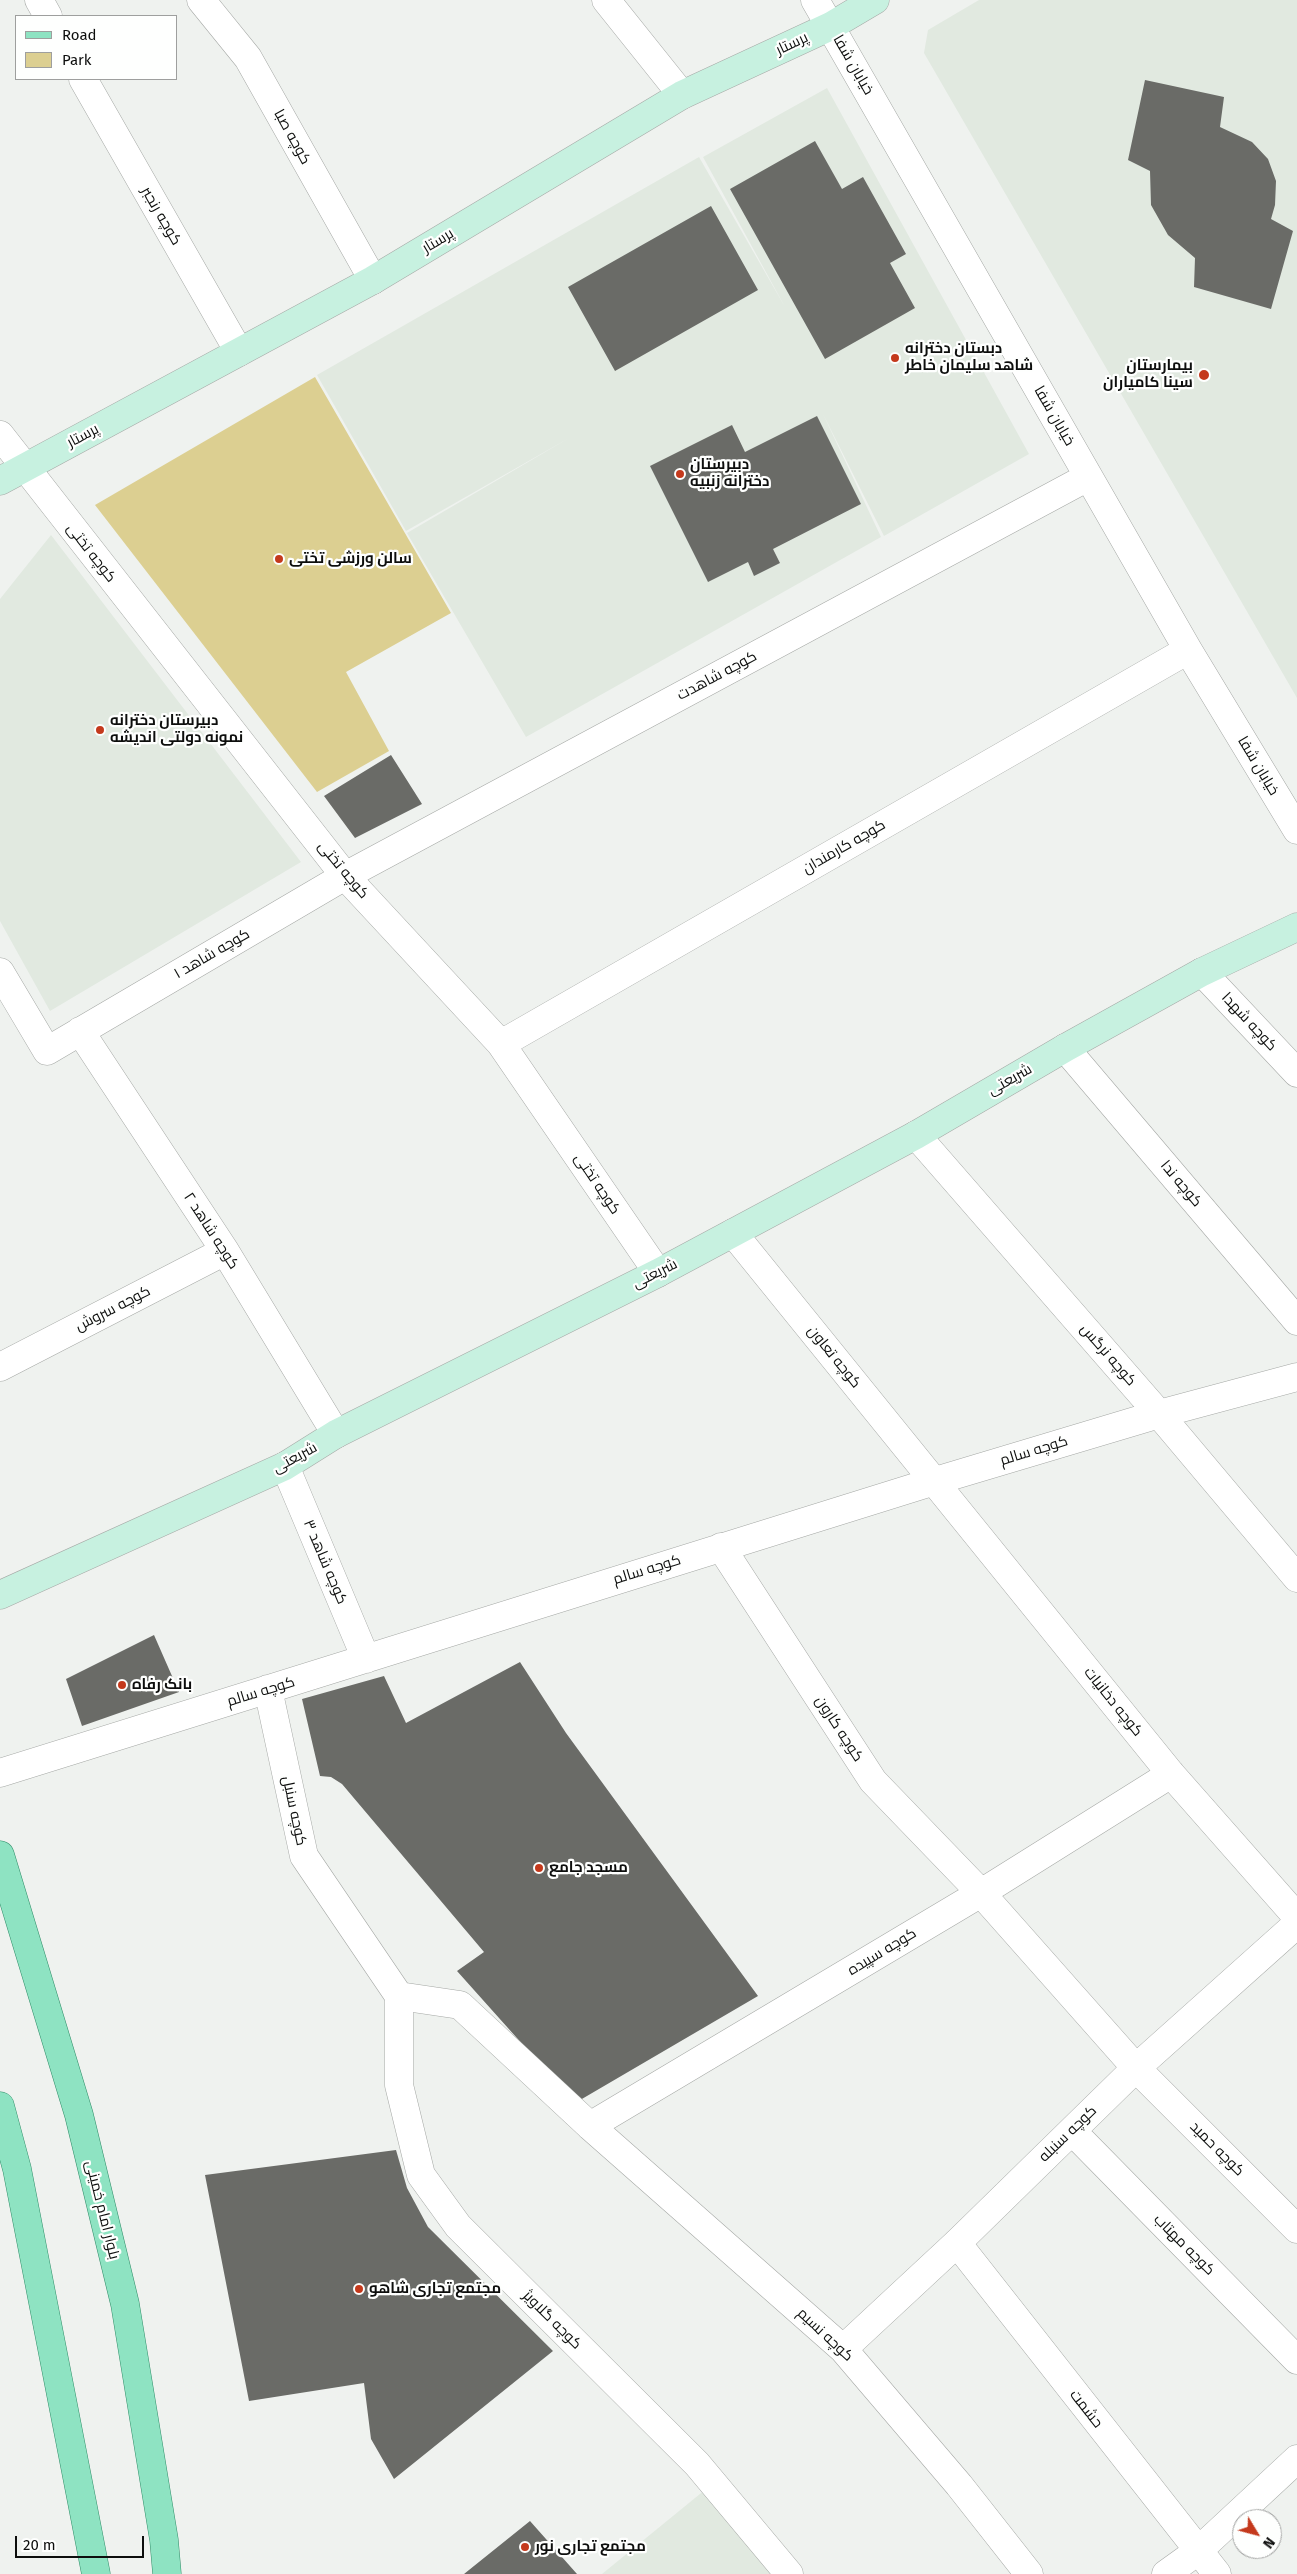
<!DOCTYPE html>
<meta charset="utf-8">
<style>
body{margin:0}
#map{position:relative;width:1297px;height:2574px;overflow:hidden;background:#eff2ef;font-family:"Fira Sans",sans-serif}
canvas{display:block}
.legend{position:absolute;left:15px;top:15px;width:162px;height:65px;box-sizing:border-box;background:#fefffe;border:1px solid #9e9f9e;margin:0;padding:6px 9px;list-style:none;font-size:15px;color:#0d0e0d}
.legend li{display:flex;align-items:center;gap:10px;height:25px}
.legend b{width:25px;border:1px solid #9e9f9e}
.north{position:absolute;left:1232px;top:2509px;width:50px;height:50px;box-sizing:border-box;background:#fefffe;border:1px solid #9e9f9e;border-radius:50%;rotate:127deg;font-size:14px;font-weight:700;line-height:20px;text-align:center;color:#0d0e0d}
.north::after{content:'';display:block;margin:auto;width:18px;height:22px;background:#c4391c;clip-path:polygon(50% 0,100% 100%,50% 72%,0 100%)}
.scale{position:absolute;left:15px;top:2536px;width:129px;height:22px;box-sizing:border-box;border:2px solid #0d0e0d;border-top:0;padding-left:6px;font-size:15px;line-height:18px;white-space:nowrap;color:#0d0e0d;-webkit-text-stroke:4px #fefffe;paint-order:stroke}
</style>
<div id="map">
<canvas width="1297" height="2574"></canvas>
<ul class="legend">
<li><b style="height:6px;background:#8ee3c2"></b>Road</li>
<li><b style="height:14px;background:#dccf91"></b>Park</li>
</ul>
<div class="north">N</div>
<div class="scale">20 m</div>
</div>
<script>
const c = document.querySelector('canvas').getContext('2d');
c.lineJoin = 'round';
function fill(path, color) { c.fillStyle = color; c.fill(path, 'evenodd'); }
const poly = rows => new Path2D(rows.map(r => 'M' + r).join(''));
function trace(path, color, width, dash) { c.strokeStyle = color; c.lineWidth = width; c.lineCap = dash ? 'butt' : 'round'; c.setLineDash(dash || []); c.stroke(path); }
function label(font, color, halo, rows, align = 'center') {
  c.font = font + ' "Fira Sans",Cairo,sans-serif'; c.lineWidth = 4.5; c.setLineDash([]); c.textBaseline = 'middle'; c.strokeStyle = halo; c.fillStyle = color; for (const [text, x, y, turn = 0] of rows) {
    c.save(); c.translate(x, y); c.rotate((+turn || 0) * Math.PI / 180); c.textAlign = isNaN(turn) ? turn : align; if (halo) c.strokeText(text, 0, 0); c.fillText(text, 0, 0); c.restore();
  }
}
const built = poly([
 [979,0,1297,0,1297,698,924,53,928,30],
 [827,88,1029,454,884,536,823,414,881,537,526,737,407,533,569,438,406,531,317,375,699,157,785,307,703,157],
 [51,535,301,862,50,1011,0,921,0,599],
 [706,2489,774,2574,602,2574]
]);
const green = poly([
 [315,377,451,613,346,672,389,751,317,792,95,505]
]);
const building = poly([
 [1145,80,1224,97,1220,127,1252,142,1268,159,1276,181,1275,205,1271,219,1293,231,1271,309,1194,287,1195,258,1168,235,1151,205,1150,171,1128,160],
 [815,141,842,189,863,177,906,254,890,263,915,308,825,359,730,189],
 [711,206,758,290,615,371,568,287],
 [817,416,861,504,773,549,780,563,754,576,748,562,708,582,650,466,732,425,745,452],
 [391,755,422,804,355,838,324,796],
 [154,1635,179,1692,82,1726,66,1679],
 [520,1662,566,1733,758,1996,575,2103,457,1971,484,1952,342,1784,331,1777,320,1776,302,1699,384,1676,406,1723],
 [396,2150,407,2188,428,2227,553,2351,394,2479,371,2439,364,2383,249,2401,205,2175],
 [530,2521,577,2574,464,2574]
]);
const street = poly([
 [39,0,48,16],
 [201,0,248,58,373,280],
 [606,0,682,95],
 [815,0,1188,650,1297,830],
 [83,79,239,352],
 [0,435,345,876,501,1044,658,1273],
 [0,972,47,1051,345,876,1088,477],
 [1202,972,1297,1073],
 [80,1031,225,1251,336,1434],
 [501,1044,1188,650],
 [1065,1048,1297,1321],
 [916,1135,1159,1414,1297,1578],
 [733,1233,1171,1774,1297,1917],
 [0,1367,225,1251],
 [285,1466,366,1659],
 [721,1547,873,1781,981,1893,1136,2068,1297,2229],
 [268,1689,304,1856,399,1996],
 [0,1773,935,1481,1159,1414,1297,1377],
 [399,1996,460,2005,590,2126,843,2349,959,2485,1029,2574],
 [399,1996,399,2085,421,2175,458,2226,697,2464,789,2574],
 [590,2126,981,1893,1171,1774],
 [1072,2131,1297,2360],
 [957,2243,1217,2574],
 [843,2349,957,2243,1136,2068,1297,1924],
 [1166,2574,1198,2551,1297,2459]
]);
const secondary = poly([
 [0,481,373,280,682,95,831,26,875,0],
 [0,1595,285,1466,336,1434,658,1273,916,1135,1065,1048,1202,972,1297,927]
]);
const primary = poly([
 [0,1855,79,2115,125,2304,164,2540,167,2574],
 [0,2106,17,2169,96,2574]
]);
const markers = [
 [895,358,5,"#c4391c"],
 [1204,375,6,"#c4391c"],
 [680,474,5,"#c4391c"],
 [279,559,5,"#c4391c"],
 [100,730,5,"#c4391c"],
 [122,1685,5,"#c4391c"],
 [539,1868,5,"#c4391c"],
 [359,2289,5,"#c4391c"],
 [525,2547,5,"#c4391c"]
];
const streetNames = [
 ["پرستار",792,44,-25],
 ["خیابان شفا",853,65,60],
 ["کوچه صبا",292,137,61],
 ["کوچه رنجبر",161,216,60],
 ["پرستار",438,241,-31],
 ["خیابان شفا",1054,416,60],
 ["پرستار",83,436,-28],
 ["کوچه تختی",91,553,52],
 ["کوچه شاهدت",717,676,-28],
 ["خیابان شفا",1258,766,59],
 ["کوچه کارمندان",844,847,-30],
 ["کوچه تختی",343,870,50],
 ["کوچه شاهد ۱",212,954,-30],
 ["کوچه شهدا",1249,1022,47],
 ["شریعتی",1010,1080,-30],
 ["کوچه تختی",597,1184,56],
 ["کوچه ندا",1181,1184,50],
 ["کوچه شاهد ۲",211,1231,57],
 ["شریعتی",655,1274,-27],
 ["کوچه سروش",113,1309,-27],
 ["کوچه نرگس",1108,1355,49],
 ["کوچه تعاون",834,1357,51],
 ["کوچه سالم",1034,1451,-17],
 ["شریعتی",295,1458,-29],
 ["کوچه شاهد ۳",325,1562,67],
 ["کوچه سالم",647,1570,-17],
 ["کوچه سالم",261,1692,-17],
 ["کوچه دخانیات",1113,1702,51],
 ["کوچه کارون",839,1729,57],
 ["کوچه سنبل",294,1811,78],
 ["کوچه سپیده",882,1952,-31],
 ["کوچه سنبله",1068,2134,-44],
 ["کوچه حمید",1217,2149,45],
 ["بلوار امام خمینی",102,2210,76],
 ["کوچه مهتاب",1184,2245,45],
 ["کوچه گلاویژ",552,2320,45],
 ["کوچه نسیم",825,2335,43],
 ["حشمت",1086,2409,52]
];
const poiNames = [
 ["دبستان دخترانه",905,349],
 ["شاهد سلیمان خاطر",905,366],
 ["بیمارستان",1193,366,"right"],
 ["سینا کامیاران",1193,383,"right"],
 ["دبیرستان",690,465],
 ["دخترانه زنبیه",690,482],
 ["سالن ورزشی تختی",289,559],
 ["دبیرستان دخترانه",110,721],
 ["نمونه دولتی اندیشه",110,738],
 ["بانک رفاه",132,1685],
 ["مسجد جامع",549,1868],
 ["مجتمع تجاری شاهو",369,2289],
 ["مجتمع تجاری نور",535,2547]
];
fill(built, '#e1e9e0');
fill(green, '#dccf91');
fill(building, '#6a6b67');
trace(street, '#a5a8a5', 29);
trace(secondary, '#a5a8a5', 29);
trace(primary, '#308c68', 29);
trace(street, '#fff', 28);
trace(secondary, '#c7f1e0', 28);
trace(primary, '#8ee3c2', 28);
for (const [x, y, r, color] of markers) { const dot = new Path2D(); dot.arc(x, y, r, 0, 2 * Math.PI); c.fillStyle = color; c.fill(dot); trace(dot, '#fefffe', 2); }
label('15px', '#0d0e0d', '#fefffe', streetNames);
label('bold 15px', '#0d0e0d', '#fefffe', poiNames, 'left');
</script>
